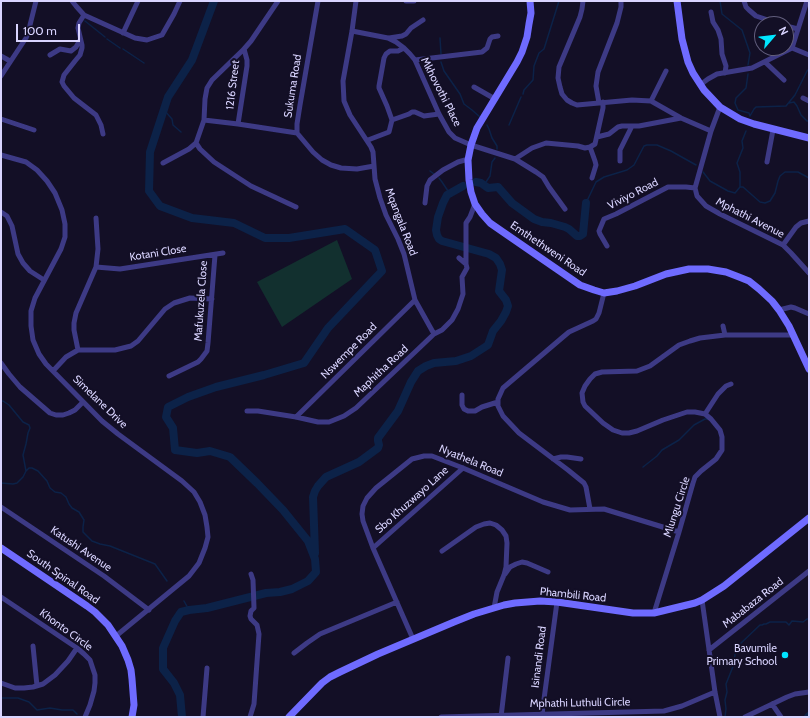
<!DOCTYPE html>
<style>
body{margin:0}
#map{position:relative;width:810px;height:718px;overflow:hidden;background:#130f26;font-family:Cabin,sans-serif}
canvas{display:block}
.frame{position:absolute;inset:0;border:2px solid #d9d4ff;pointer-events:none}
.north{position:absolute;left:754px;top:16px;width:40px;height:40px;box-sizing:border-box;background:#130f26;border:1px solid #625e7d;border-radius:50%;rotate:62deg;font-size:11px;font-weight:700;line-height:16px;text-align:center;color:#d9d4ff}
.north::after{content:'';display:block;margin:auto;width:14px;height:18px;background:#00e5ff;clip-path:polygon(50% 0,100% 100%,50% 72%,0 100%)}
.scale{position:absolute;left:16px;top:24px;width:64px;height:18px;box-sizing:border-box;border:2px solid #d9d4ff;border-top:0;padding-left:5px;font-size:12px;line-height:14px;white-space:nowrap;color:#d9d4ff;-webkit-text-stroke:3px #130f26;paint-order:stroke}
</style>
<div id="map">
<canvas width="810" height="718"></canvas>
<div class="frame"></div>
<div class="north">N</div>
<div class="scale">100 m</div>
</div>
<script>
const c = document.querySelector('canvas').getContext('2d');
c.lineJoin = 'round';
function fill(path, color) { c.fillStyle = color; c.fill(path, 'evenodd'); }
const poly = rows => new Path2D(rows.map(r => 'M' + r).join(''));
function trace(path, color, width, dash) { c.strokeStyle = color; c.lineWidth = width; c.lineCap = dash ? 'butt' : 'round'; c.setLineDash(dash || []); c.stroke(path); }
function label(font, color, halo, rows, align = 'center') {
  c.font = font + ' Cabin,sans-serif'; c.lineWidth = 4; c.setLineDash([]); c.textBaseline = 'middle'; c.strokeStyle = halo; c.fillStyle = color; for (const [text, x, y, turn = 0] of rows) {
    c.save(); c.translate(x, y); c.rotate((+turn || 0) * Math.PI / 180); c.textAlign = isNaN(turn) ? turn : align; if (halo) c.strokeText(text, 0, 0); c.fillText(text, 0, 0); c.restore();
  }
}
const green = poly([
 [337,240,352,279,282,327,257,282]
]);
const stream = poly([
 [720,1,722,14,742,30,750,53,748,65],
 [85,21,105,37],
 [440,38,441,54],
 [107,39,120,48],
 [123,49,144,63],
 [441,62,444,71,460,94,464,104,472,110,480,117],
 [748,74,746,88,736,98,735,103,738,110,749,113,750,116,754,109,756,107,786,106,795,95,807,71,809,69],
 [523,94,524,90,533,80,534,66,539,53,544,49,559,1],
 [789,103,794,102,797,106,801,115,807,121,809,121],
 [164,110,172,119,173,125,181,132],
 [487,125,489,129,492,138,497,146,497,149],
 [509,125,521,97],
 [430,171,434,174],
 [703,172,710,181,728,191,735,193,740,187,743,187,760,202,765,203,770,201,775,193,778,181,780,176,785,172,798,172,809,178],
 [439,178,442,182,450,194],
 [484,185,490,176,492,162,495,158],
 [740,187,740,172,737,163,743,148,742,141,746,131],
 [586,203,596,182,604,177,627,170,634,165,644,146,647,145,657,145,671,151,696,165],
 [1,401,3,401,9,405,23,422,29,425,30,428,28,433,26,444,23,455,26,471],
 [643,467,657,456,662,450,679,440,694,425,705,419,708,419],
 [1,483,13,484,17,483,23,477,26,471,29,468,32,468,38,471,47,481,50,488,55,492,61,493,66,497,69,504,72,508,79,512,84,520,83,527,83,532,92,541,100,544,110,546,155,564,167,581],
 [184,601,189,610],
 [1,698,18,698,29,702,37,710,50,708,62,710,73,710,77,714],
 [725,717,726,709,725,700,727,692,726,684,734,664,735,654,740,644,760,625,762,625,764,624,766,624,770,622,786,622,789,625,792,621,803,622,807,619,809,619]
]);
const river = poly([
 [476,182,481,183,488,188,498,187,512,203,534,219,542,222,551,223,565,227,569,229,577,236,580,236,583,234,586,203],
 [315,553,313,497,315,491,318,486,326,477,359,462,378,448,379,445,378,441,378,438,398,411,411,382,418,371,426,366,434,363,456,361,471,356,485,347,488,345,493,331,501,321,506,312,508,306,506,300,499,291,502,270,500,264,496,258,489,254,442,241,439,239,437,235,436,230,438,217,443,203,447,195,463,186],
 [182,717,180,695,174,683,163,669,163,648,175,621,181,612,189,610,207,608,266,593,280,592,292,589,308,581,316,572,315,559,308,541,283,510,257,483,230,457,210,451,197,453,175,450,173,428,166,417,168,407,188,397,216,387,264,375,304,363,328,328,382,271,375,250,345,229,289,238,265,238,234,223,192,218,160,206,149,191,150,152,168,97,192,60,214,1],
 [808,717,809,716]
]);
const street = poly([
 [72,1,76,6,84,15,135,38,147,40,162,35,174,14,180,1],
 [278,1,251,41,244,49,212,80,207,88,205,99,204,120,196,143,200,149,214,162,234,175,251,186,296,207],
 [318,1,300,105,297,124,297,133,313,152,322,160,331,165,341,168,357,169,374,166],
 [356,1,352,31,343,81,344,101,350,115,371,147,373,152,375,179,380,198,386,215,398,239,404,254,415,300,434,334],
 [406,1,414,1],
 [583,1,582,9,580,17,559,67,558,78,560,87,562,94,567,100,572,103,577,105,632,100,651,101,681,118,711,131],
 [744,1,746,7,749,10,756,16,780,24],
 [711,12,713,22,718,30,721,39,722,54,726,66,725,73],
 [84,15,79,23,78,28,82,45,82,48,80,55,75,61,64,75,62,82,64,86,74,98,96,115,101,125,103,134],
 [786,26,798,29],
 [352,31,388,38,396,42,404,48,410,54,415,60,439,114,449,132,455,138,471,145,515,159,536,172,543,177,549,187,565,209],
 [123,33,138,1],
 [389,38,402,36,406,34,411,28,423,20],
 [792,48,809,55],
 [50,55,60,49,71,51,76,47,80,40],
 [1,56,10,61],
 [415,60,482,52,487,48,490,39,492,37,498,36],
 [765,62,784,80],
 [1,76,26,38,28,33,36,1],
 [700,85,708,79,717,74,752,68,792,48,807,1],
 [474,87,495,99],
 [803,98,809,101],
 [651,101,666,71],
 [599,103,596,86,598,72,617,23,621,7,621,1],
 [720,107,711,131,695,188,697,196,706,206,720,214,783,245,791,253,809,273],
 [1,119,34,130],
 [204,120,238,124,297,133],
 [392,120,409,114,412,112,415,112,424,116,439,114],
 [238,124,247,66,247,60,244,49],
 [597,137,609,134,618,127,622,126,639,126,681,118],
 [368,140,389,132,392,120,387,106,379,88,379,86,384,58,386,54,390,51,398,51,404,48],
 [590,147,595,161,596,165,592,178],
 [1,155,26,162,37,170,47,181,55,193,62,210,65,224,65,237,61,249,35,298,31,311,31,326,33,340,39,354,46,364,102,421,118,434,182,481,194,492,200,502,205,515,207,527,208,537,205,548,199,563,189,576,116,636],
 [515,159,532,148,546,143,578,146,585,148,590,147,595,144,603,108,603,102],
 [620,161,620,150,632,126],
 [767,162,773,130],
 [163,163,189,149,196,143],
 [425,203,427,186,430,180,443,170,458,162,465,160,468,160],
 [1,212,7,216,12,226,18,254,23,263,30,271,44,280],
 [783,245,796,227,801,223,809,221],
 [607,246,600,234,599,231,604,219,616,214,668,187,686,187,695,188],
 [466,264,466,223,470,217,475,204],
 [96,267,120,269,223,253],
 [779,310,791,307,795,308,809,314],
 [723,326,725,335],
 [78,350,74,330,74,323,76,313,96,267,98,249,96,218],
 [1,363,9,374,20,387,50,413,56,415,63,415,69,413,75,410,83,402],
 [53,371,66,357,78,350,115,350,131,346,138,341,165,309,174,303,190,298,212,299],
 [169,376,198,362,201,359,207,351,208,343,215,255],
 [462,395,462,405,464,409,468,411,475,411,482,407,498,402],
 [247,411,258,411,296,417,318,422,329,422,344,416,356,408,434,334,442,330,452,320,458,309,463,294,462,277,467,268,466,264,459,258],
 [705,414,718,394,726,386,731,384],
 [296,417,415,300],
 [553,459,561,457,567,457,581,459],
 [1,507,104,576,149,610],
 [590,509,586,487,584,483,568,470,519,433,503,416,498,406,498,399,503,388,563,337,569,332,593,321,596,319,599,313,604,293],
 [373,548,463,468],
 [442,551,476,527,484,524,490,523,496,525,502,530,506,536,507,543,506,567,504,575,497,592,494,608],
 [505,574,510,567,516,564,522,562,527,563,548,572],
 [1,597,77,648,84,654,90,660,95,675,95,683,94,691,90,705,85,717],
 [702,600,715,692,720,717],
 [654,613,679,532,693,483,695,477,701,471,716,459,722,450,722,437,720,430,711,419,705,414,695,412,687,412,663,420,637,431,629,433,622,433,613,430,603,423,585,406,583,402,582,393,585,386,590,379,595,374,602,372,637,371,650,366,679,345,690,341,700,338,725,335,793,335],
 [413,639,373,548,363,521,362,514,363,506,367,498,376,488,412,459,424,456,432,456,463,468,543,502,570,510,604,509,679,532],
 [33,646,37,686],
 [709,650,809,571],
 [294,653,307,643,320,634,397,602],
 [1,683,15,688,24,688,33,687,43,684,55,675,68,661,77,648],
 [772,704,781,717],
 [542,714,557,602],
 [203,717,207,668],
 [250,717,254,704,259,634,257,625,251,619,250,616,251,611,254,608,253,580,251,574],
 [441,717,664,711,682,706,715,692],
 [501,717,508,658],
 [745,717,787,697,795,694,809,692]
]);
const secondary = poly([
 [530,1,531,13,529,24,527,37,522,52,517,62,477,128,471,145,468,160,469,180,471,192,475,204,482,214,490,223,503,232,580,285,594,290,604,293,617,291,635,286,666,274,689,269,708,269,726,272,739,277,749,281,759,289,772,301,779,310,789,326,809,369],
 [677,1,682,39,688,62,693,73,704,90,720,107,740,119,754,124,809,138],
 [1,548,87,606,95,612,108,625,122,646,128,660,131,670,132,679,134,705,132,717],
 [289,717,322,683,330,677,340,672,378,654,454,622,474,614,504,605,515,603,540,601,557,602,633,613,654,613,695,603,702,600,724,586,809,518]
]);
const markers = [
 [785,655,4,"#00e5ff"]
];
const streetNames = [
 ["1216 Street",233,85,-83],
 ["Sukuma Road",293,86,-81],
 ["Mkhovothi Place",441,92,63],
 ["Viviyo Road",633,194,-27],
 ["Mphathi Avenue",750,218,27],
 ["Mqangala Road",401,222,69],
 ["Emthethweni Road",548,249,34],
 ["Kotani Close",158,253,-9],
 ["Mafukuzela Close",201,301,-86],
 ["Nswempe Road",349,351,-45],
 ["Maphitha Road",381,371,-43],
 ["Simelane Drive",100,402,44],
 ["Nyathela Road",471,461,22],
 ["Sbo Khuzwayo Lane",412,500,-42],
 ["Mlungu Circle",677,507,-72],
 ["Katushi Avenue",81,549,34],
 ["South Spinal Road",63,577,35],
 ["Phambili Road",573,595,6],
 ["Mababaza Road",753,603,-38],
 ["Khonto Circle",66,630,36],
 ["Isinandi Road",539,657,-83],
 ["Mphathi Luthuli Circle",580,703,-1]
];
const poiNames = [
 ["Bavumile",777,649],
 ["Primary School",777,662]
];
fill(green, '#12302f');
trace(stream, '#0c2248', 1.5);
trace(river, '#0c2248', 8);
trace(street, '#3d3a85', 5);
trace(secondary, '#6f6bff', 7);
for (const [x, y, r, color] of markers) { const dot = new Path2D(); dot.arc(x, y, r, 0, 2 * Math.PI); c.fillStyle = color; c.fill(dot); trace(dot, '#130f26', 1.5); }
label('11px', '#d9d4ff', '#130f26', streetNames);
label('11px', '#d9d4ff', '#130f26', poiNames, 'right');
</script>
